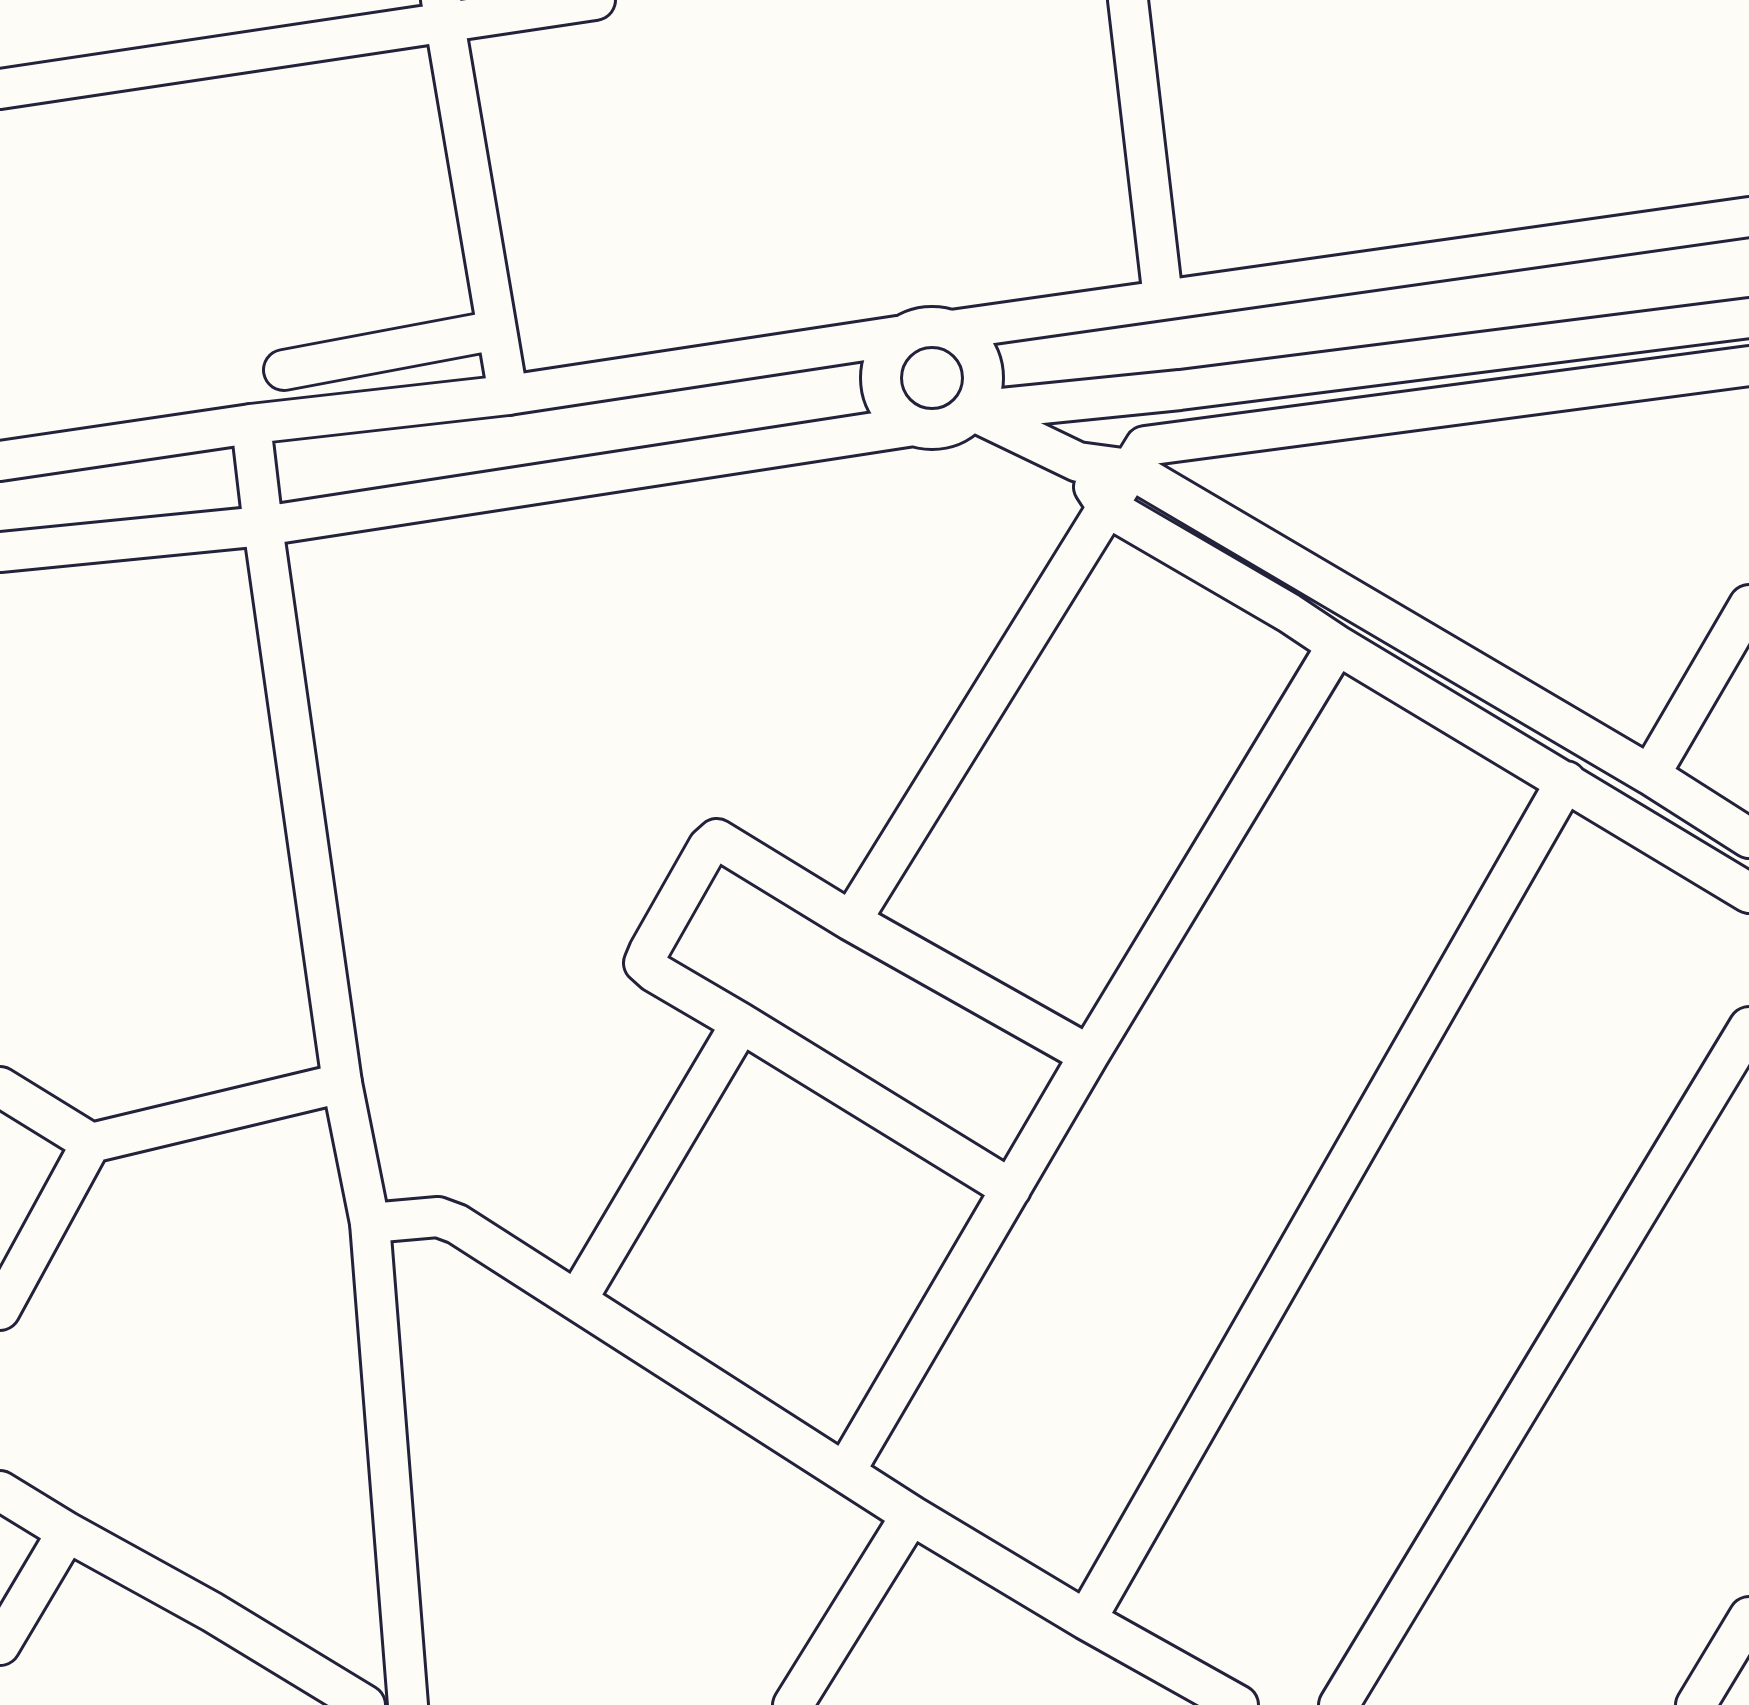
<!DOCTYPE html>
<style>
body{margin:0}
canvas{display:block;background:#fdfcf7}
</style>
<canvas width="1749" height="1705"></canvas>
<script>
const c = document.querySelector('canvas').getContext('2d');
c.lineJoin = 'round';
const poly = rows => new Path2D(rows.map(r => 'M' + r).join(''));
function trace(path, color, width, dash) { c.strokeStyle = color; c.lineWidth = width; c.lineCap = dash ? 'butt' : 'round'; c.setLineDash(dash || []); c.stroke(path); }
const minor = poly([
 [1128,0,1163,299],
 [0,89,595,0],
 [497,330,508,395],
 [284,370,497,330,441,0],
 [972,411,1078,462,1130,469,1650,775,1749,838],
 [0,461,251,424],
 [1094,487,1107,507,1289,613,1337,645,1749,893],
 [0,552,263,526],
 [1650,775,1749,605],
 [851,921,1089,1055],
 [741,1023,1011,1189],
 [0,1087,91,1143],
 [370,1223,438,1217,457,1224,911,1515,1086,1620,1238,1705],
 [577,1300,741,1023,654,972,644,963,649,951,708,847,717,839,851,921,1145,446,1749,366],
 [0,1310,91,1143,342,1083],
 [845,1472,1089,1055,1337,645],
 [0,1491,67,1532,212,1612,365,1705],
 [1086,1620,1566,781],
 [0,1645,67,1532],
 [793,1705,911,1515],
 [1339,1705,1749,1027],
 [1696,1705,1749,1617]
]);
const tertiary = poly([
 '881 378a51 51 0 1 1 102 0a51 51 0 1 1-102 0Z',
 [951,330,1749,217],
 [972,411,1180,390,1749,318],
 [263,526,914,426],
 [408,1705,370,1223,342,1083,263,526,251,424,508,395,904,335]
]);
trace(minor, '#22223b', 44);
trace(tertiary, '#22223b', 44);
trace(minor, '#fdfcf7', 38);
trace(tertiary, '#fdfcf7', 38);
</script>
